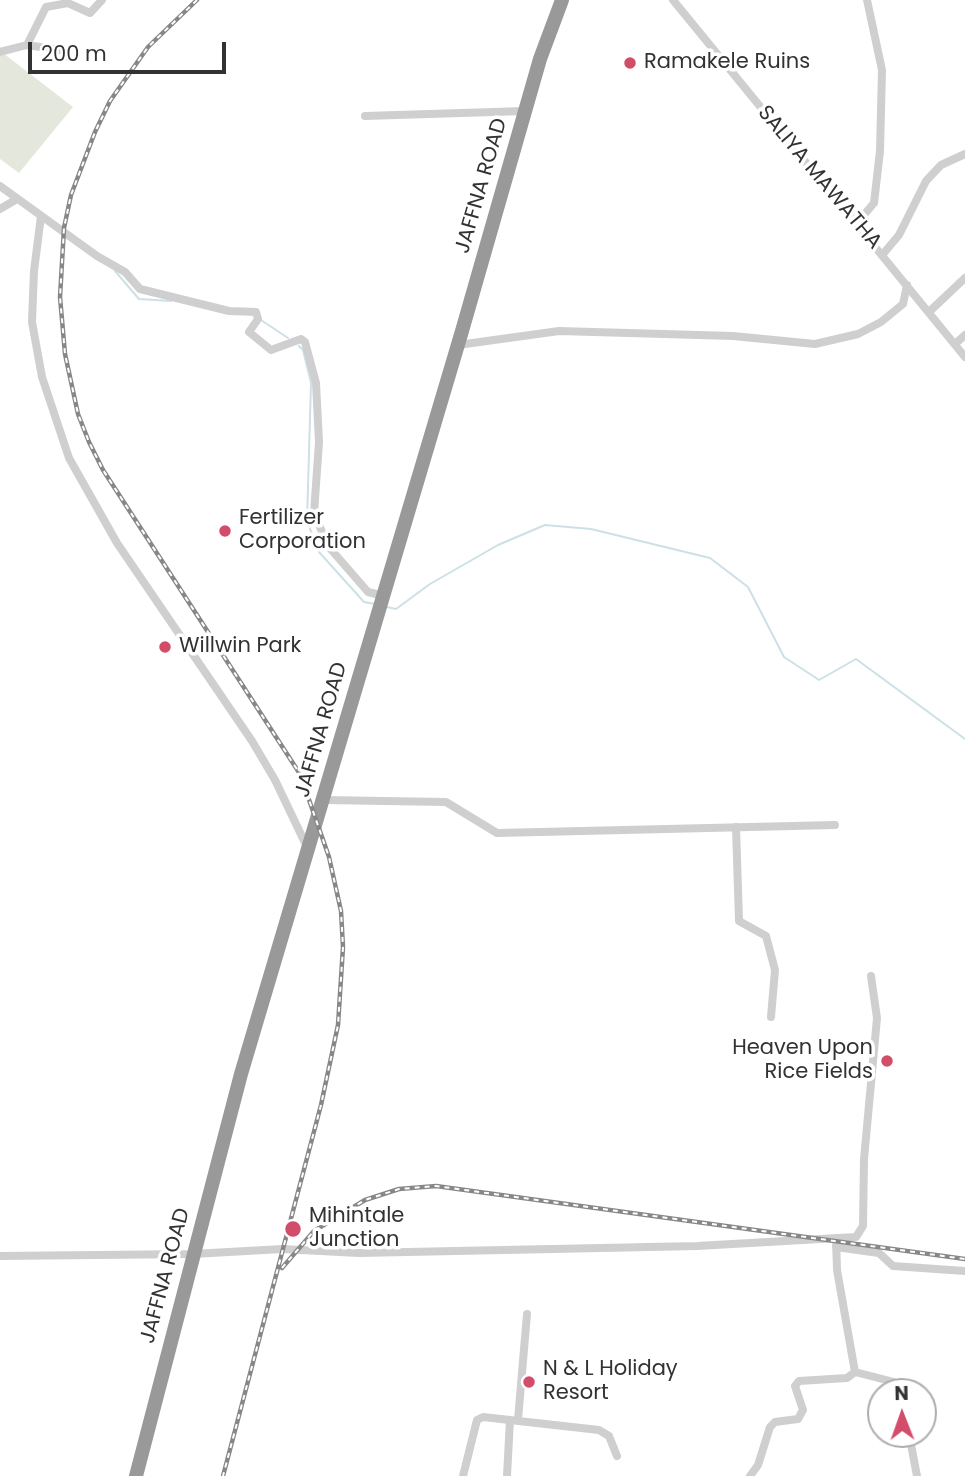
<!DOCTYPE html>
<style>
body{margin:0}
#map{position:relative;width:965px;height:1476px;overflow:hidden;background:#fff;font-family:Poppins,sans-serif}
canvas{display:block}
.north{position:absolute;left:867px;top:1378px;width:70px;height:70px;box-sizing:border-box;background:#fff;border:2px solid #adadad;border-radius:50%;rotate:359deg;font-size:19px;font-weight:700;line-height:28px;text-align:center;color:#323232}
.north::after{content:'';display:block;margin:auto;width:24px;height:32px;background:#d14d6a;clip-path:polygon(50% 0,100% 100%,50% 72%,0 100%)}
.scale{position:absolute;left:28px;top:42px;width:198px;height:32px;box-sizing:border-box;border:4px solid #323232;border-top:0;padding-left:9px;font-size:21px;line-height:24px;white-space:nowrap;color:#323232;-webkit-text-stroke:5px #fff;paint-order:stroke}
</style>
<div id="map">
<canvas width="965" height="1476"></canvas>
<div class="north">N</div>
<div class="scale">200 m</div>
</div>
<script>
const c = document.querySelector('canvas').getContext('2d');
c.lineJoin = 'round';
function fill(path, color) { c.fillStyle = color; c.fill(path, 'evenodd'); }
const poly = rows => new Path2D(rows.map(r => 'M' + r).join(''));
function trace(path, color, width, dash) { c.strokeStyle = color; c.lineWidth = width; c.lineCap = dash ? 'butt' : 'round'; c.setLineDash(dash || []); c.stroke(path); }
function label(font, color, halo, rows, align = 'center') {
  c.font = font + ' Poppins,sans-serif'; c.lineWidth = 7; c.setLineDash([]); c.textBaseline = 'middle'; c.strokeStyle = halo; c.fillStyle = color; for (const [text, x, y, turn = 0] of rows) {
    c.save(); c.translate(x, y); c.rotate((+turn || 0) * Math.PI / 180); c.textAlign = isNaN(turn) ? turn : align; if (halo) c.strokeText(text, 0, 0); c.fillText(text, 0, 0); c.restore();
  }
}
const green = poly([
 [3,53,73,107,19,173,0,159,0,56]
]);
const stream = poly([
 [115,271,139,299,171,301],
 [261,320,288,338],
 [299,346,303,350,311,383,307,521,319,552,364,602,375,604],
 [387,607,396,609,430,584,498,545,545,525,591,529,710,558,748,587,784,657,819,680,856,659,965,739]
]);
const street = poly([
 [673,0,965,357],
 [27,45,46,7,68,3,90,13,102,0],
 [0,52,27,45,66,51,68,57],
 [365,116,525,111],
 [0,186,97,256,125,272,140,289,229,311,256,312,258,319,249,332,271,350,301,339,305,342,316,383,319,442,314,513,328,546,368,592,384,596],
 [0,209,17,199],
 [41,216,34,271,32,322,42,377,69,458,117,543,252,741,275,780,307,847],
 [857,223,874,203,880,151,882,70,867,0],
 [883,254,899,235,926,181,941,165,965,154],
 [929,312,965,278],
 [955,344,965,335],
 [458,345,559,331,733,336,815,344,858,334,881,322,903,304,907,285],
 [323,800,446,802,497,833,835,825],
 [736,827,739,921,766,936,775,970,771,1017],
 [836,1238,837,1270,855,1372],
 [836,1247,879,1253,893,1266,965,1271],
 [0,1256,193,1254,282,1249,359,1253,697,1246,856,1237,863,1226,864,1159,877,1018,871,976],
 [518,1420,527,1314],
 [909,1434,917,1476],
 [463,1476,477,1420,483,1417,599,1430,609,1436,617,1456],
 [507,1476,510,1420],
 [750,1476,758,1465,770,1427,775,1422,798,1419,803,1410,795,1386,799,1381,847,1378,855,1372,894,1382,898,1392]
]);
const highway = poly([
 [136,1476,241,1074,462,331,540,59,562,0]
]);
const rail = poly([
 [197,0,148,47,110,101,95,132,71,195,64,228,60,297,65,354,78,414,89,442,103,470,300,774,329,857,341,911,343,947,338,1025,321,1105,223,1476],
 [282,1268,314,1231,365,1200,399,1189,436,1186,965,1259]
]);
const markers = [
 [630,63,7,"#d14d6a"],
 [225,531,7,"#d14d6a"],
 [165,647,7,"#d14d6a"],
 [887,1061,7,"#d14d6a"],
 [293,1229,9,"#d14d6a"],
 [529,1382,7,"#d14d6a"]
];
const poiNames = [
 ["Ramakele Ruins",644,63],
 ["Fertilizer",239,519],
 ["Corporation",239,543],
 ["Willwin Park",179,647],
 ["Heaven Upon",873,1049,"right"],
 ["Rice Fields",873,1073,"right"],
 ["Mihintale",309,1217],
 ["Junction",309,1241],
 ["N & L Holiday",543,1370],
 ["Resort",543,1394]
];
const streetNames = [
 ["SALIYA MAWATHA",819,178,50],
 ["JAFFNA ROAD",482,186,-74],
 ["JAFFNA ROAD",322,730,-74],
 ["JAFFNA ROAD",166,1276,-75]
];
fill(green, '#e4e8dc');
trace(stream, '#cde0e6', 2);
trace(street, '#cfcfcf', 8);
trace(highway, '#999', 14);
trace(rail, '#878787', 4.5);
trace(rail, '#fff', 2, [5]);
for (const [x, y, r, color] of markers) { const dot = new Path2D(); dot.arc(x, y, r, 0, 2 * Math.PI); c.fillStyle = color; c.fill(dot); trace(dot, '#fff', 2.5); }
label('21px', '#323232', '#fff', poiNames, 'left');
label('21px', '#323232', '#fff', streetNames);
</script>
